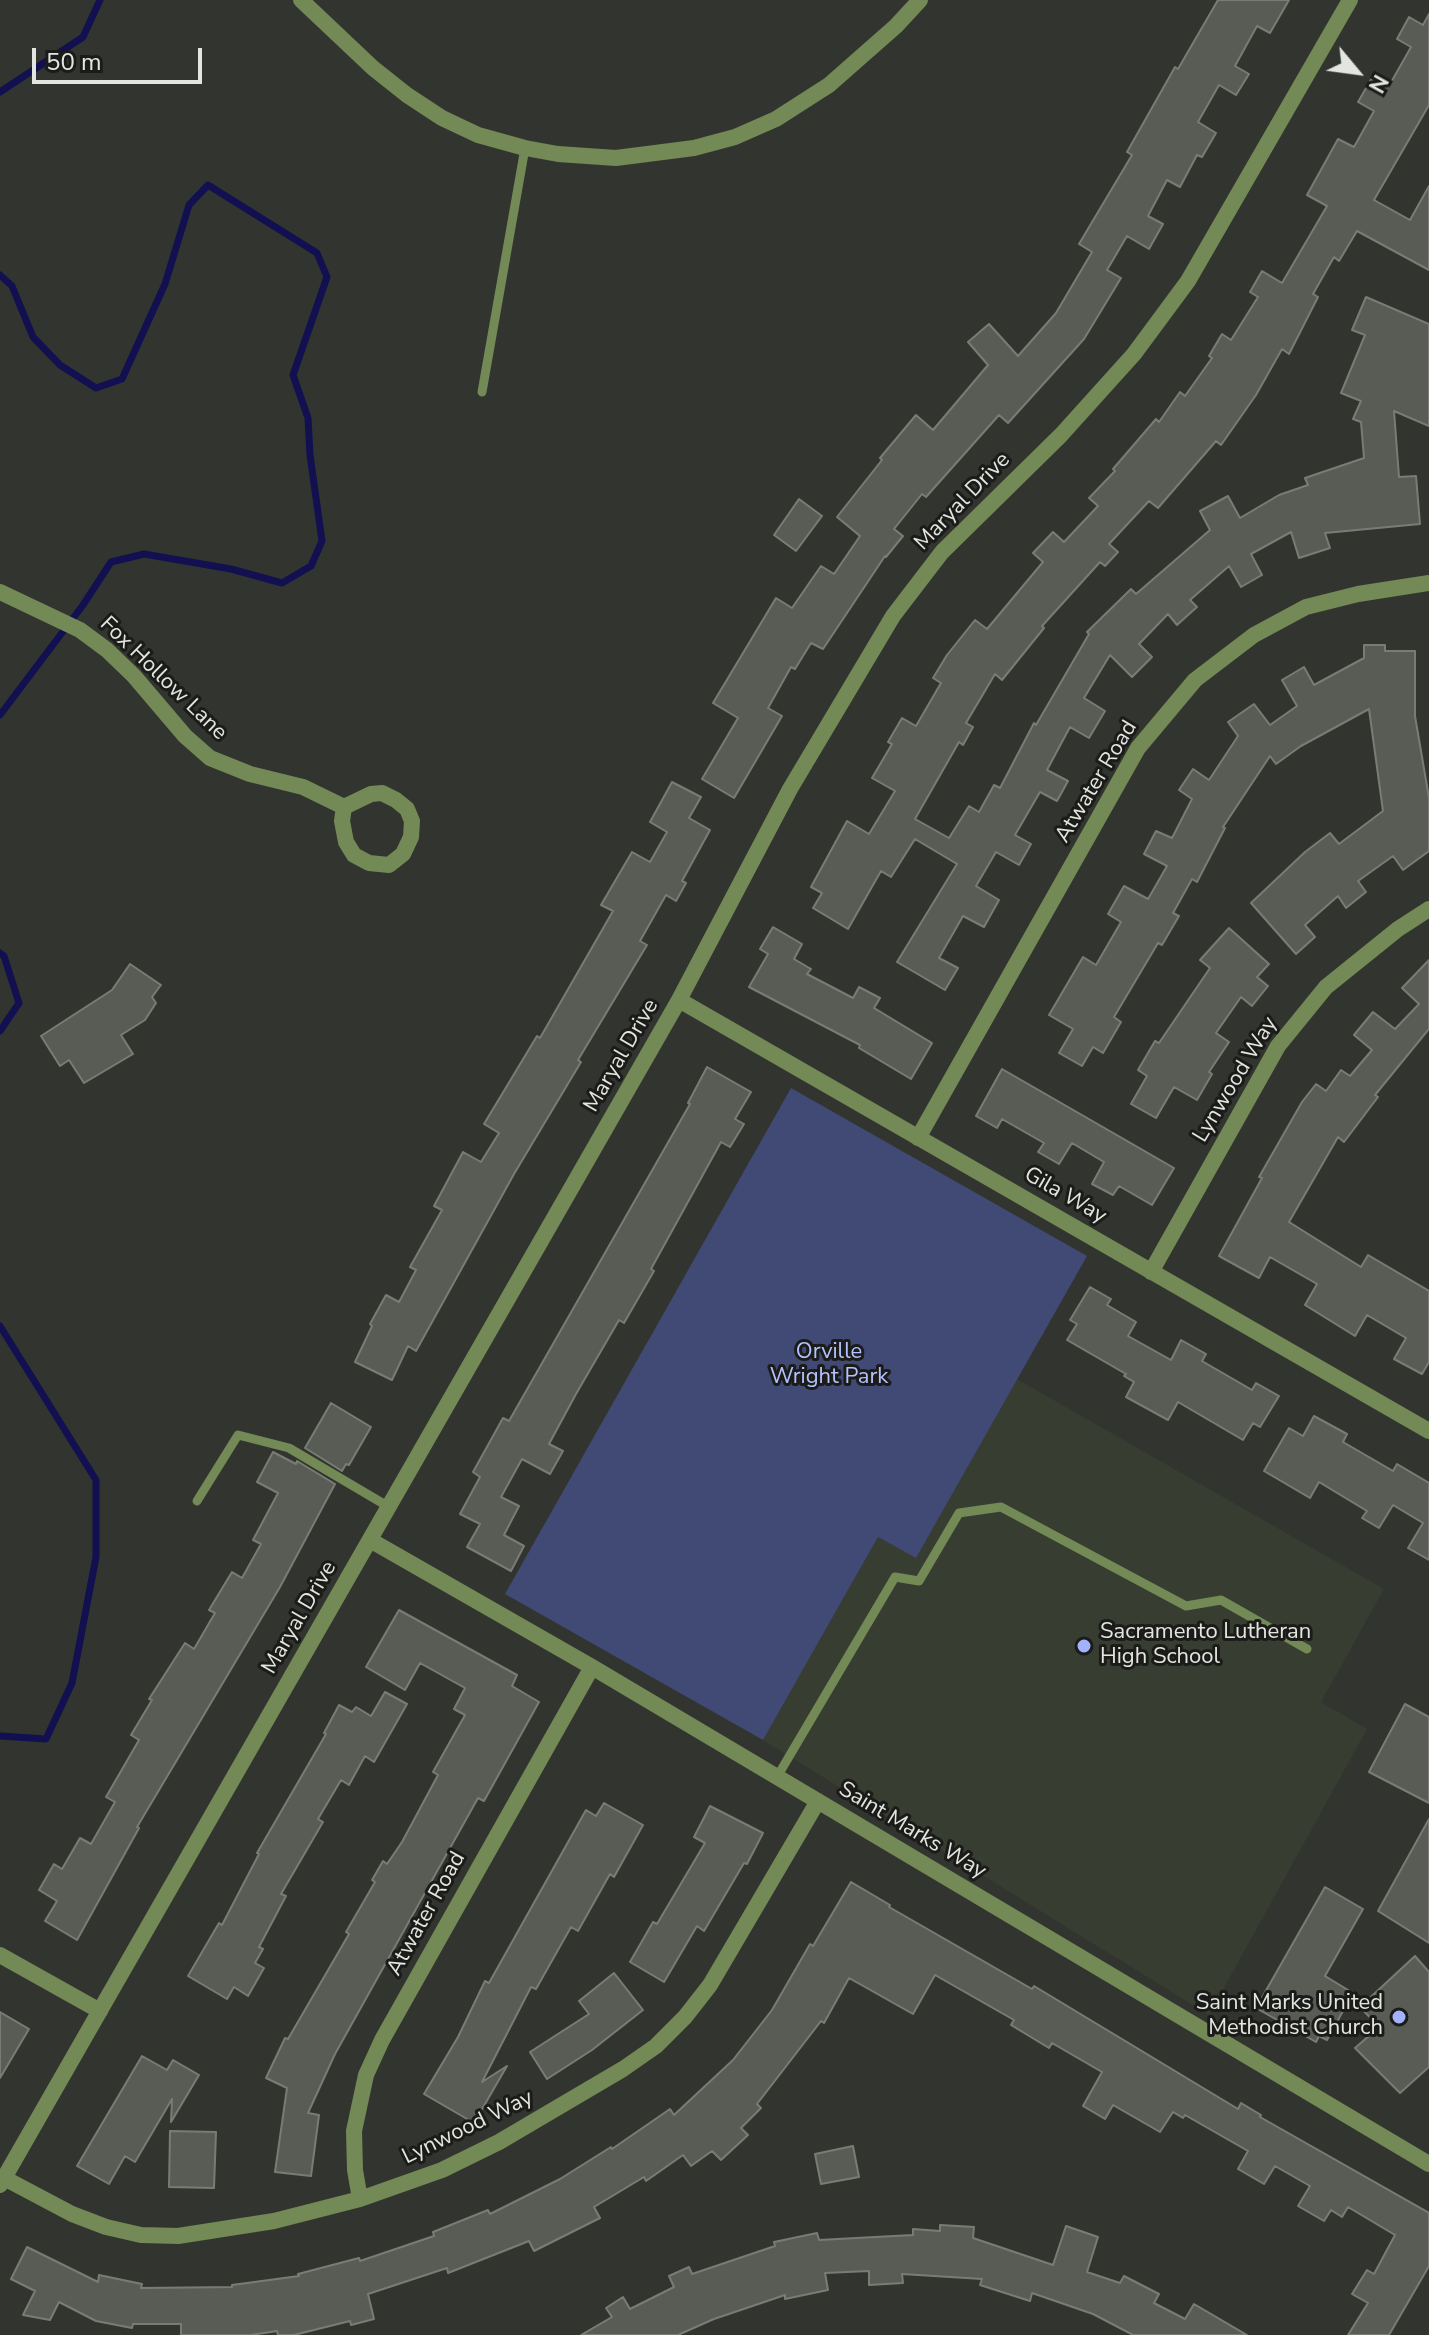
<!DOCTYPE html>
<style>
body{margin:0}
#map{position:relative;width:1429px;height:2335px;overflow:hidden;background:#32352f;font-family:"Nunito Sans",sans-serif}
canvas{display:block}
.north{position:absolute;left:1317px;top:32px;width:80px;height:80px;-webkit-text-stroke:6px #1b1c19;paint-order:stroke;rotate:119deg;font-size:22px;font-weight:700;line-height:32px;text-align:center;color:#e3e5e0}
.north::after{content:'';display:block;margin:auto;width:28px;height:36px;background:#e3e5e0;clip-path:polygon(50% 0,100% 100%,50% 72%,0 100%)}
.scale{position:absolute;left:32px;top:48px;width:170px;height:36px;box-sizing:border-box;border:4px solid #e3e5e0;border-top:0;padding-left:10px;font-size:24px;line-height:28px;white-space:nowrap;color:#e3e5e0;-webkit-text-stroke:6px #1b1c19;paint-order:stroke}
</style>
<div id="map">
<canvas width="1429" height="2335"></canvas>
<div class="north">N</div>
<div class="scale">50 m</div>
</div>
<script>
const c = document.querySelector('canvas').getContext('2d');
c.lineJoin = 'round';
function fill(path, color) { c.fillStyle = color; c.fill(path, 'evenodd'); }
const poly = rows => new Path2D(rows.map(r => 'M' + r).join(''));
function trace(path, color, width, dash) { c.strokeStyle = color; c.lineWidth = width; c.lineCap = dash ? 'butt' : 'round'; c.setLineDash(dash || []); c.stroke(path); }
function label(font, color, halo, rows, align = 'center') {
  c.font = font + ' "Nunito Sans",sans-serif'; c.lineWidth = 6; c.setLineDash([]); c.textBaseline = 'middle'; c.strokeStyle = halo; c.fillStyle = color; for (const [text, x, y, turn = 0] of rows) {
    c.save(); c.translate(x, y); c.rotate((+turn || 0) * Math.PI / 180); c.textAlign = isNaN(turn) ? turn : align; if (halo) c.strokeText(text, 0, 0); c.fillText(text, 0, 0); c.restore();
  }
}
const built = poly([
 [1017,1379,1384,1589,1321,1702,1367,1729,1209,2015,763,1740,878,1537,916,1557]
]);
const green = poly([
 [791,1088,1087,1256,916,1558,878,1537,763,1740,505,1594]
]);
const stream = poly([
 [0,92,83,37,100,0],
 [0,275,12,286,33,337,60,365,96,388,122,379,165,284,189,205,208,185,317,253,327,277,293,375,308,418,310,455,322,541,311,566,282,583,231,569,144,554,111,562,83,605,0,715],
 [0,953,4,956,19,1003,0,1031],
 [0,1326,96,1480,96,1557,72,1683,46,1739,0,1736]
]);
const building = poly([
 [1218,0,1289,0,1270,33,1257,26,1235,66,1249,74,1236,95,1219,85,1198,122,1216,133,1202,157,1197,155,1180,187,1167,180,1148,216,1163,224,1149,249,1127,236,1107,270,1121,278,1084,339,1008,423,999,415,926,497,922,494,894,529,903,536,886,557,885,556,823,649,811,643,795,669,791,667,768,708,782,716,734,798,702,779,738,718,713,703,776,598,792,608,821,566,834,574,860,536,837,517,882,460,880,458,916,415,933,430,988,365,968,342,989,324,1018,356,1056,313,1092,252,1079,244,1132,155,1127,152,1175,67,1178,69,1218,0],
 [1429,14,1429,105,1374,200,1410,220,1429,186,1429,270,1357,231,1339,261,1334,257,1313,294,1318,297,1289,354,1282,349,1256,395,1221,445,1216,441,1158,508,1149,501,1109,544,1118,552,1105,566,1100,562,1042,626,1044,628,1002,680,995,674,966,723,973,727,963,745,959,742,915,819,949,838,969,806,979,812,994,785,1000,788,1034,723,1036,725,1089,634,1087,632,1131,589,1136,594,1210,530,1200,511,1228,496,1240,518,1279,495,1308,485,1305,478,1364,458,1361,422,1353,419,1361,401,1341,393,1365,335,1352,330,1366,297,1429,324,1429,426,1394,411,1399,477,1416,476,1420,524,1325,533,1330,548,1299,558,1291,532,1251,554,1262,575,1241,587,1229,566,1190,600,1197,607,1177,625,1168,614,1139,644,1152,657,1132,677,1110,655,1084,698,1105,711,1089,738,1070,727,1047,770,1068,781,1057,801,1040,792,1015,835,1031,844,1019,865,996,852,976,886,999,900,984,927,963,916,939,958,958,968,945,990,897,962,957,864,915,839,891,877,881,871,848,929,813,908,822,893,811,887,847,821,869,834,895,791,872,778,892,744,888,742,902,718,916,726,941,683,933,678,947,655,975,620,987,629,1043,562,1033,553,1053,532,1064,542,1098,506,1089,498,1115,471,1113,469,1156,419,1159,422,1180,392,1185,396,1212,358,1209,356,1222,334,1231,340,1258,297,1250,292,1262,271,1282,283,1327,206,1307,195,1338,139,1354,147,1374,111,1358,102,1373,76,1389,86,1411,47,1397,39,1409,17,1423,25,1429,14],
 [799,499,822,516,796,551,774,535,799,499],
 [1364,645,1385,645,1385,651,1415,651,1415,716,1429,798,1429,851,1403,870,1393,856,1358,881,1366,892,1346,908,1338,896,1305,925,1315,937,1296,954,1251,903,1305,852,1330,833,1339,844,1383,811,1369,709,1301,746,1276,764,1270,756,1223,827,1225,828,1197,882,1192,879,1173,913,1179,916,1162,945,1158,943,1114,1017,1121,1022,1103,1053,1093,1047,1082,1066,1059,1053,1073,1029,1049,1015,1083,957,1096,965,1121,922,1108,914,1124,886,1148,899,1167,866,1144,854,1156,831,1172,838,1192,799,1179,790,1193,769,1209,780,1238,736,1228,722,1254,704,1270,725,1297,706,1282,680,1304,667,1314,685,1364,658,1364,645],
 [672,782,701,797,689,818,710,830,682,881,686,883,676,901,666,895,640,941,647,945,578,1060,581,1062,514,1174,416,1351,408,1346,392,1380,355,1362,372,1326,370,1324,386,1295,399,1302,416,1270,410,1267,442,1210,434,1206,463,1152,481,1162,499,1133,484,1124,537,1036,540,1038,613,911,601,905,632,852,650,862,667,832,650,822,672,782],
 [773,927,802,944,794,959,811,969,807,974,853,998,859,987,880,998,874,1008,932,1043,911,1079,859,1048,860,1045,749,987,768,954,760,949,773,927],
 [1229,928,1269,964,1257,977,1268,986,1252,1006,1241,997,1216,1033,1229,1042,1209,1072,1212,1074,1197,1100,1174,1087,1156,1118,1131,1104,1147,1076,1138,1070,1155,1041,1159,1043,1210,968,1200,960,1229,928],
 [1429,960,1429,1029,1375,1095,1378,1097,1344,1142,1338,1137,1289,1222,1361,1267,1368,1255,1429,1291,1429,1362,1422,1374,1394,1359,1406,1338,1367,1315,1355,1336,1305,1305,1317,1284,1270,1257,1259,1278,1219,1256,1262,1178,1259,1177,1302,1102,1316,1084,1326,1091,1341,1070,1350,1076,1372,1050,1354,1035,1373,1012,1395,1029,1419,1004,1402,988,1429,960],
 [130,964,161,985,152,997,156,1003,145,1020,121,1035,133,1054,84,1083,69,1060,60,1066,41,1036,112,990,130,964],
 [707,1067,751,1092,735,1119,744,1124,730,1147,721,1142,651,1269,654,1271,624,1323,619,1320,576,1394,549,1444,563,1451,550,1474,522,1459,501,1497,519,1506,504,1535,524,1546,511,1571,467,1547,480,1524,460,1514,480,1477,473,1472,503,1418,509,1421,690,1104,688,1103,707,1067],
 [1002,1069,1174,1168,1152,1205,1119,1186,1113,1195,1092,1184,1104,1162,1072,1143,1059,1164,1038,1152,1044,1143,1002,1119,997,1128,976,1116,1002,1069],
 [1090,1287,1111,1299,1107,1305,1136,1322,1128,1336,1171,1360,1181,1340,1206,1354,1202,1361,1252,1390,1256,1383,1279,1396,1260,1427,1253,1423,1243,1440,1178,1402,1168,1420,1126,1397,1134,1382,1124,1376,1126,1374,1067,1340,1077,1324,1070,1320,1090,1287],
 [331,1403,371,1427,349,1465,346,1464,342,1471,305,1448,331,1403],
 [1314,1416,1347,1434,1343,1442,1393,1471,1397,1464,1429,1483,1429,1560,1408,1548,1423,1523,1393,1505,1379,1528,1362,1518,1367,1511,1319,1482,1310,1498,1264,1471,1289,1428,1303,1436,1314,1416],
 [273,1452,296,1464,297,1461,335,1484,280,1587,137,1827,139,1828,77,1940,45,1921,57,1901,39,1890,54,1864,62,1869,80,1838,91,1844,115,1802,106,1797,139,1740,131,1735,152,1700,149,1699,185,1643,194,1649,215,1613,209,1610,232,1572,242,1578,261,1544,253,1540,278,1493,257,1482,273,1452],
 [399,1610,517,1675,512,1686,539,1702,484,1801,478,1798,335,2054,308,2113,319,2115,311,2176,275,2172,287,2088,266,2078,285,2038,288,2039,349,1934,346,1932,375,1882,372,1880,383,1861,387,1864,402,1842,438,1775,433,1772,465,1715,454,1709,465,1688,420,1663,405,1690,366,1667,399,1610],
 [385,1692,407,1704,374,1762,365,1756,349,1785,341,1780,318,1819,323,1822,281,1894,286,1896,259,1947,263,1949,255,1963,264,1968,248,1996,234,1987,227,1999,188,1976,219,1923,222,1925,259,1854,257,1853,326,1734,324,1733,339,1705,352,1712,356,1707,371,1716,385,1692],
 [1405,1704,1429,1717,1429,1803,1369,1772,1405,1704],
 [604,1803,643,1825,614,1877,610,1874,578,1931,571,1927,536,1989,531,1987,482,2082,507,2066,474,2123,424,2094,458,2037,485,1981,489,1983,586,1810,596,1816,604,1803],
 [710,1806,763,1833,747,1864,744,1863,704,1931,697,1926,664,1982,630,1962,653,1922,657,1924,705,1843,694,1837,710,1806],
 [1429,1819,1429,1943,1378,1911,1429,1819],
 [851,1882,890,1905,889,1907,1032,1989,1034,1986,1238,2109,1241,2103,1261,2115,1260,2117,1429,2213,1429,2266,1389,2335,1348,2335,1368,2303,1352,2294,1367,2270,1374,2274,1395,2235,1348,2207,1342,2217,1331,2210,1324,2221,1298,2206,1310,2186,1275,2166,1264,2184,1238,2169,1248,2151,1185,2115,1183,2118,1173,2112,1160,2132,1113,2105,1105,2119,1083,2106,1102,2072,1052,2043,1049,2048,1011,2025,1014,2020,935,1975,913,2014,849,1978,824,2023,821,2021,757,2104,761,2108,741,2128,748,2135,721,2160,712,2151,691,2166,683,2155,646,2181,644,2177,594,2207,600,2218,534,2251,529,2241,448,2273,447,2268,368,2294,374,2319,351,2325,350,2321,294,2335,278,2335,277,2331,251,2335,181,2335,181,2324,133,2324,132,2328,96,2321,59,2302,50,2320,23,2315,35,2291,11,2279,27,2247,98,2282,99,2275,142,2284,141,2288,232,2287,232,2285,299,2276,298,2274,359,2258,360,2261,434,2236,433,2232,488,2210,490,2214,560,2179,611,2147,612,2149,670,2109,674,2115,733,2060,772,2010,810,1944,813,1946,851,1882],
 [1325,1887,1363,1909,1325,1976,1353,1993,1327,2040,1319,2036,1316,2042,1256,2008,1325,1887],
 [1415,1956,1429,1972,1429,2067,1400,2093,1355,2048,1379,2027,1360,2007,1415,1956],
 [614,1973,643,2010,592,2050,547,2079,530,2052,589,2014,579,2001,614,1973],
 [0,2012,29,2029,0,2078,0,2012],
 [142,2056,167,2070,173,2060,199,2075,171,2122,172,2099,135,2162,125,2156,109,2184,77,2166,142,2056],
 [170,2131,216,2132,214,2188,169,2187,170,2131],
 [853,2146,859,2177,821,2184,815,2154,853,2146],
 [940,2225,974,2227,973,2238,1053,2265,1066,2226,1098,2237,1087,2272,1120,2283,1124,2276,1159,2294,1154,2303,1185,2319,1194,2304,1247,2335,1133,2335,1093,2314,1032,2293,1030,2301,980,2285,982,2279,902,2274,903,2283,869,2285,869,2271,825,2273,828,2290,785,2299,785,2295,714,2319,678,2335,581,2335,612,2317,606,2308,623,2297,630,2309,674,2287,669,2276,689,2267,692,2274,775,2246,774,2242,817,2233,819,2240,913,2235,913,2229,940,2231,940,2225]
]);
const lane = poly([
 [482,392,525,148],
 [197,1501,238,1435,289,1448,389,1507],
 [777,1777,895,1577,919,1581,959,1513,1001,1507,1186,1606,1221,1600,1307,1649]
]);
const street = poly([
 [301,0,373,68,407,95,442,118,478,135,525,148,558,154,616,158,694,148,735,137,776,119,829,85,896,26,920,0],
 [0,592,80,630,107,650,134,676,185,736,210,758,250,774,303,787,344,807,371,794,382,793,396,800,407,809,412,821,411,837,403,854,389,865,369,863,354,855,346,842,342,821,344,807],
 [679,1000,1429,1431],
 [918,1138,1138,748,1195,680,1254,635,1306,607,1358,594,1429,583],
 [1151,1272,1278,1046,1326,987,1398,929,1429,909],
 [370,1540,592,1667,1429,2164],
 [0,1955,100,2011],
 [4,2178,72,2214,106,2227,141,2235,178,2236,274,2221,360,2199,442,2170,499,2142,623,2069,656,2046,685,2017,710,1985,818,1801],
 [0,2185,679,1000,790,789,893,616,942,552,1061,435,1134,354,1188,281,1350,0],
 [360,2199,355,2170,354,2131,366,2075,382,2040,592,1667]
]);
const markers = [
 [1084,1646,8,"#a3b2fd"],
 [1399,2017,8,"#a3b2fd"]
];
const streetNames = [
 ["Maryal Drive",963,502,-46],
 ["Fox Hollow Lane",163,679,44],
 ["Atwater Road",1097,782,-59],
 ["Maryal Drive",622,1056,-60],
 ["Lynwood Way",1236,1080,-59],
 ["Gila Way",1065,1196,30],
 ["Maryal Drive",300,1618,-60],
 ["Saint Marks Way",912,1831,31],
 ["Atwater Road",427,1914,-61],
 ["Lynwood Way",468,2128,-26]
];
const parkNames = [
 ["Orville",829,1353],
 ["Wright Park",829,1378]
];
const poiNames = [
 ["Sacramento Lutheran",1100,1633],
 ["High School",1100,1658],
 ["Saint Marks United",1383,2004,"right"],
 ["Methodist Church",1383,2029,"right"]
];
fill(built, '#373d30');
fill(green, '#414975');
trace(stream, '#121050', 7);
fill(building, '#595c55');
trace(building, '#797c75', 2);
trace(lane, '#738956', 9);
trace(street, '#738956', 16);
for (const [x, y, r, color] of markers) { const dot = new Path2D(); dot.arc(x, y, r, 0, 2 * Math.PI); c.fillStyle = color; c.fill(dot); trace(dot, '#1b1c19', 3); }
label('22px', '#e3e5e0', '#1b1c19', streetNames);
label('22px', '#b4c1fc', '#1b1c19', parkNames);
label('22px', '#e3e5e0', '#1b1c19', poiNames, 'left');
</script>
